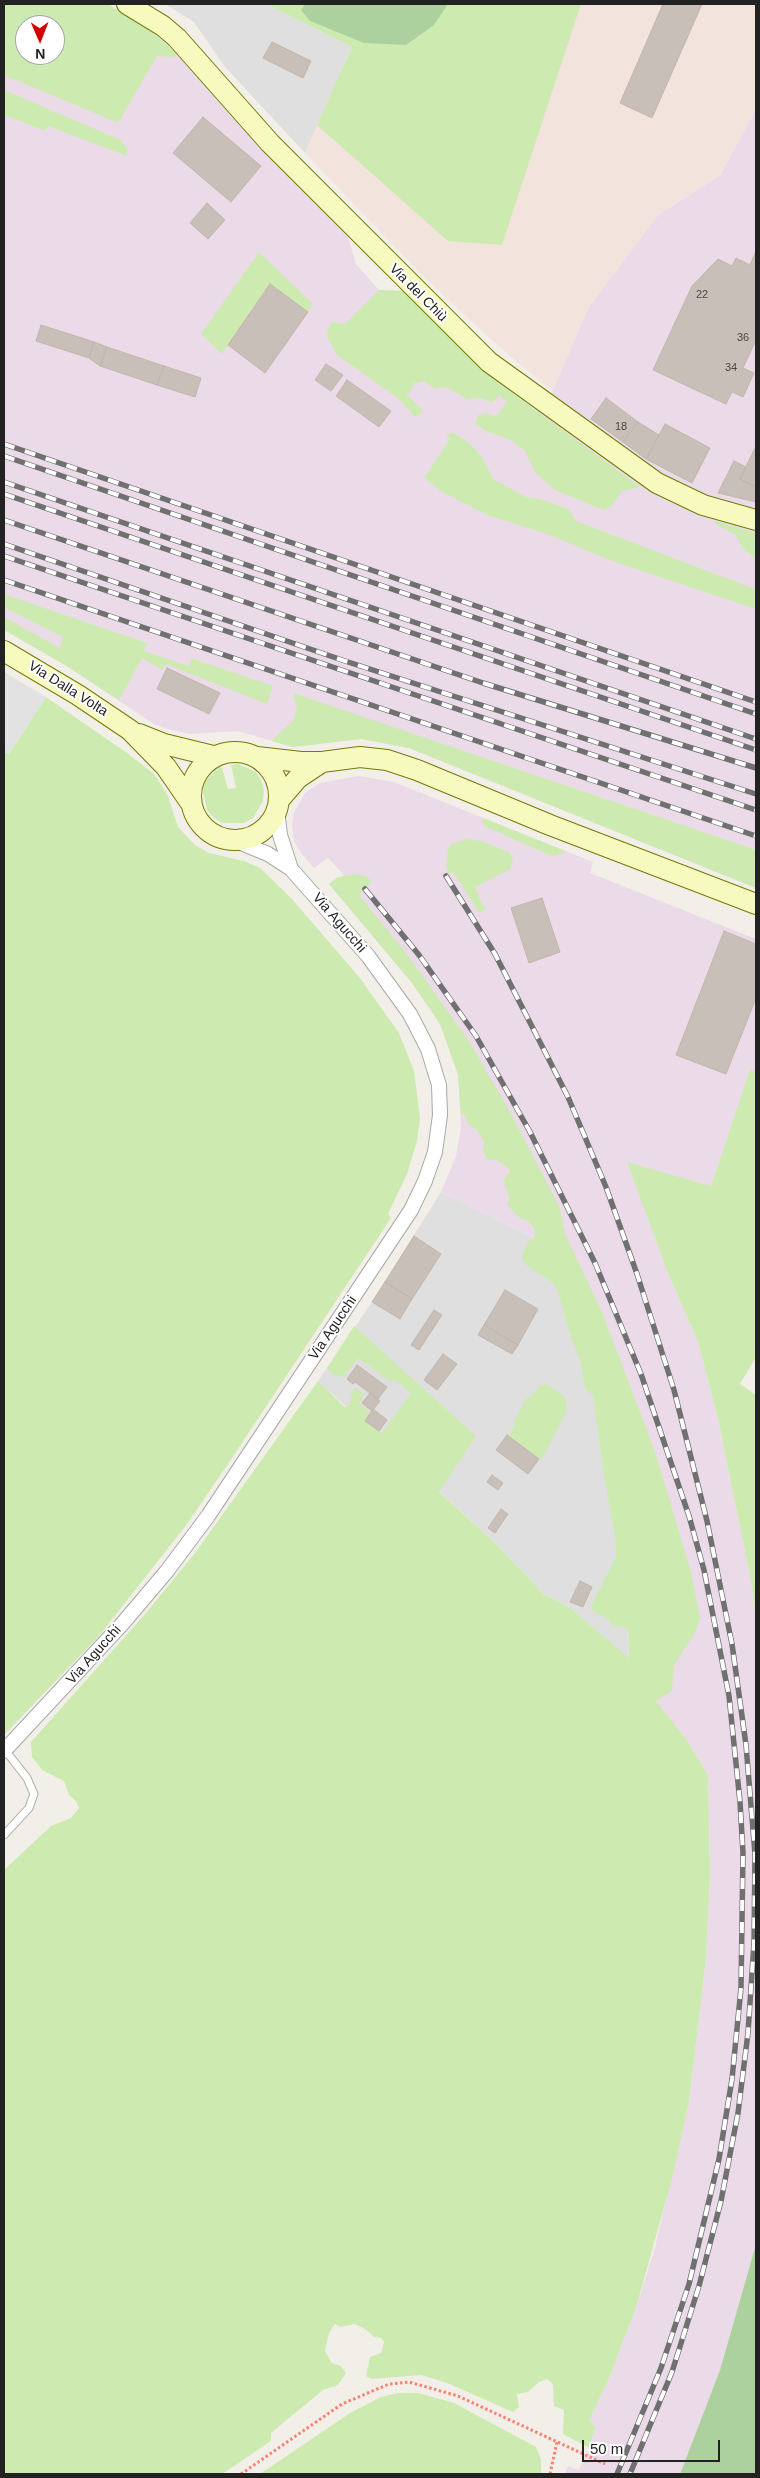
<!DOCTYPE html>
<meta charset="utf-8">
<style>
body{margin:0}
#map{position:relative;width:760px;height:2478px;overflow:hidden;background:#f2efe9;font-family:Helvetica,sans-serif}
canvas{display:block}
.frame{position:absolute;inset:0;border:5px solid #222;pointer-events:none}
.north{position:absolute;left:15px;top:15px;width:50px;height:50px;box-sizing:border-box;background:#fff;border:1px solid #a7a7a7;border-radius:50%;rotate:179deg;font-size:14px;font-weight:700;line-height:20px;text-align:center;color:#222}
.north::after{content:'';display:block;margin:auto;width:18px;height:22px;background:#d40000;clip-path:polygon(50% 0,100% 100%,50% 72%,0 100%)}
.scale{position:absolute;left:582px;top:2440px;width:138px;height:22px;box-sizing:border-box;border:2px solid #222;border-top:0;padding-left:6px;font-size:15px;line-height:18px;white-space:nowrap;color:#222;-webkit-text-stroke:4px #fff;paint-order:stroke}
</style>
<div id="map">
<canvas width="760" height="2478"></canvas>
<div class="frame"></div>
<div class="north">N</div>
<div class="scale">50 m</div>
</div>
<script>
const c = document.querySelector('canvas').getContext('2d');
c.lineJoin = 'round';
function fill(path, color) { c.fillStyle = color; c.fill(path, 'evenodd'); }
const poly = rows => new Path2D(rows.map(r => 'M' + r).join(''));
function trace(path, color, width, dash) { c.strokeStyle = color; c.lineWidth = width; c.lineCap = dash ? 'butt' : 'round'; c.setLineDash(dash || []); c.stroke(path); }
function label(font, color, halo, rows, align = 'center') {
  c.font = font + ' Helvetica,sans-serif'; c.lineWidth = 4; c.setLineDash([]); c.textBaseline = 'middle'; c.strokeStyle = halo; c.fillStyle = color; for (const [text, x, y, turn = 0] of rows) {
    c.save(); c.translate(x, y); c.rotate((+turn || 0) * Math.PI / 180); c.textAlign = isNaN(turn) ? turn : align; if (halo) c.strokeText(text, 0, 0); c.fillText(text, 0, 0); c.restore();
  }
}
const residential = poly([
 [165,4,266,4,352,47,305,153,225,67,194,22],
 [441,1192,534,1238,598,1364,623,1557,629,1659,569,1607,544,1594,493,1541,318,1381,372,1302]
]);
const industrial = poly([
 [4,4,108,4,157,36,177,54,348,237,356,264,379,290,404,291,496,380,537,412,553,390,588,308,658,215,720,175,756,109,756,888,409,748,361,739,293,747,238,731,190,734,171,730,154,724,65,665,4,630],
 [25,25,55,25,55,55,25,55],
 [359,776,394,782,593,862,590,873,756,939,756,1072,750,1070,711,1186,628,1163,667,1271,698,1342,718,1419,749,1571,756,1617,756,2244,720,2370,680,2474,565,2474,568,2466,579,2470,589,2448,596,2426,589,2421,608,2381,636,2308,655,2247,689,2102,706,1959,710,1875,708,1775,685,1737,656,1701,629,1659,623,1557,610,1430,565,1285,534,1238,441,1192,456,1156,461,1128,458,1075,447,1039,434,1014,412,983,329,884,344,875,328,858,314,868,301,853,294,841,292,824,294,812,305,793,320,783]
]);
const military = poly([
 [266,4,756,4,756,109,720,175,658,215,588,308,553,391,505,352,424,277,305,153,352,47]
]);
const grass = poly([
 [4,4,108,4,157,36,177,54,173,57,157,56,118,123,4,75],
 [25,25,55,25,55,55,25,55],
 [266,4,581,4,502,245,448,241,317,125,352,47],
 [4,90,121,140,127,149,127,156,48,126,45,131,4,115],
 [259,252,313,304,308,312,270,284,222,354,201,334],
 [379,290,404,291,461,349,504,387,640,487,622,491,612,506,603,510,555,490,535,472,525,451,511,440,488,432,475,424,478,415,487,413,496,416,507,402,499,395,492,403,481,398,467,399,446,387,435,389,424,381,414,383,411,391,406,394,423,410,416,418,399,399,337,355,328,338,327,332,332,322,345,324],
 [454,433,469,443,482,457,493,479,526,497,540,499,568,509,576,521,752,588,756,591,756,609,615,562,547,534,487,515,444,493,424,478,450,439,446,434],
 [714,520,756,534,756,559,743,549,736,535,718,526],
 [6,595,147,643,144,651,189,666,191,658,273,686,267,704,166,664,162,670,142,658,119,700,65,665,4,630,4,617,60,648,63,637,7,609,4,603],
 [293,693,756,850,756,888,409,748,361,739,293,747,271,741,293,721,297,709],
 [46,697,127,753,154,774,168,796,178,827,195,845,209,853,244,861,260,868,291,898,360,978,399,1033,414,1071,420,1118,417,1141,407,1174,388,1214,391,1218,230,1461,187,1524,99,1636,4,1735,4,755,6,752,9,754],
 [238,764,256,772,261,780,264,790,263,801,253,818,244,823,223,823,214,818,207,810,203,791,205,781,219,767,222,768,228,789,236,788,231,765],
 [483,818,565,851,564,853,552,856,486,827,482,823],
 [467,839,481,841,509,852,513,859,510,869,475,887,485,910,479,913,453,872,449,874,446,868,448,848,452,844],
 [355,874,365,876,372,881,359,895,403,949,467,1038,509,1110,560,1208,565,1234,602,1312,637,1404,656,1455,691,1572,700,1617,696,1631,674,1665,672,1691,656,1701,685,1737,708,1775,710,1875,706,1959,689,2102,673,2175,636,2308,608,2381,589,2421,596,2426,589,2448,563,2434,564,2410,554,2406,553,2384,547,2379,539,2382,528,2392,517,2394,519,2407,513,2412,447,2383,421,2375,372,2379,366,2376,370,2357,381,2353,384,2342,381,2338,374,2337,364,2328,354,2324,341,2327,335,2324,329,2333,325,2351,332,2363,341,2366,346,2373,338,2385,323,2390,271,2433,271,2441,222,2474,4,2474,4,1870,51,1826,71,1818,79,1808,76,1801,69,1795,64,1781,42,1770,32,1757,31,1742,146,1613,195,1553,318,1381,345,1407,350,1404,352,1393,356,1388,364,1394,359,1403,371,1413,365,1421,382,1433,411,1393,394,1379,391,1382,358,1358,343,1377,333,1375,327,1368,354,1326,476,1436,439,1492,493,1541,544,1594,569,1607,629,1658,628,1629,613,1625,605,1617,594,1612,591,1606,616,1557,616,1542,604,1475,593,1396,585,1388,580,1360,571,1337,557,1289,552,1282,525,1264,522,1257,528,1242,535,1236,535,1230,528,1221,520,1218,507,1205,509,1198,504,1180,510,1170,497,1160,489,1160,483,1152,484,1141,477,1130,469,1125,465,1116,461,1114,458,1075,440,1024,412,983,329,884,338,877],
 [750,1069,756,1072,756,1357,740,1384,756,1395,756,1617,749,1571,718,1419,698,1342,667,1271,627,1162,711,1186],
 [547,1384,565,1397,567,1404,565,1414,543,1457,539,1459,507,1435,513,1430,515,1419,526,1399,535,1393,539,1386],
 [398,2393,418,2393,454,2403,536,2447,541,2459,541,2474,260,2474,350,2413,381,2397]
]);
const forest = poly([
 [305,4,448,4,434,25,406,45,364,43,310,21,301,10],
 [756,2244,756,2474,680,2474,720,2370]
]);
const parking = poly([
 [4,672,46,697,9,754,4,750]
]);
const building = poly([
 [663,4,702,4,652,118,620,103,663,4],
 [272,42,311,61,303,78,263,58,272,42],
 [203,117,261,166,231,202,173,153,203,117],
 [207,203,225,220,208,239,190,223,207,203],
 [756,251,756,343,755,342,743,368,754,373,743,397,732,392,726,404,653,370,692,286,718,259,732,266,736,258,750,265,756,251],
 [270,284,308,312,265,373,228,345,270,284],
 [41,325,94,342,89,358,36,341,41,325],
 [94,342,107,347,100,366,89,358,94,342],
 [107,347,164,366,157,385,100,366,107,347],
 [326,364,343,375,331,391,315,380,326,364],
 [164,366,201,378,195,397,157,385,164,366],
 [347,380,391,411,379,427,336,396,347,380],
 [606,398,638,422,623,442,591,419,606,398],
 [638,422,659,435,646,459,623,442,638,422],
 [665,424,710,448,692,483,646,459,665,424],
 [756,446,756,487,740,479,756,446],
 [734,461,746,467,740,479,756,487,756,502,718,493,734,461],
 [167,668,220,693,209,714,157,689,167,668],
 [542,898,560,952,529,963,511,908,542,898],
 [724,931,756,944,756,998,726,1074,676,1055,724,931],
 [414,1236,441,1254,412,1299,385,1282,414,1236],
 [385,1282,412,1299,400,1319,372,1302,385,1282],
 [505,1290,538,1309,518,1345,484,1325,505,1290],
 [434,1310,442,1315,419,1350,411,1345,434,1310],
 [484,1325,518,1345,512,1354,478,1335,484,1325],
 [443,1354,457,1364,437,1390,424,1380,443,1354],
 [357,1365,387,1387,378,1399,355,1382,353,1384,347,1379,357,1365],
 [370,1393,380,1401,372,1411,362,1403,370,1393],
 [373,1409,387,1420,379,1431,365,1421,373,1409],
 [507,1435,539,1459,528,1474,496,1450,507,1435],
 [492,1475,503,1483,498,1490,487,1482,492,1475],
 [501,1509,508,1514,495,1533,488,1528,501,1509],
 [580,1581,592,1587,583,1607,570,1602,580,1581]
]);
const path = poly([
 [241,2474,342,2404,389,2384,409,2382,458,2396,605,2464],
 [550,2474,557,2442]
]);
const lane = poly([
 [4,1835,29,1808,34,1794,27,1778,5,1750]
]);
const street = poly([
 [277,810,280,835,291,869],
 [4,1751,123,1623,167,1571,208,1516,411,1210,425,1181,435,1152,440,1115,439,1085,428,1049,410,1014,368,956,291,869,268,854,234,840]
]);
const secondary = poly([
 [127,4,163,26,177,38,270,143,489,362,657,483,703,505,756,520],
 [4,651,78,695,130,730,166,767,190,802],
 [139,734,164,744,213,756],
 '191 796a44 44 0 1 1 88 0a44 44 0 1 1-88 0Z',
 [257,757,301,762,322,762,360,757,387,760,417,770,550,825,756,904],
 [279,800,298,778,322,762]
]);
const rail = poly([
 [4,444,756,702],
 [4,456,756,714],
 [4,482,756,739],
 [4,494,756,750],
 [4,520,483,683,756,768],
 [4,544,345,661,756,794],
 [4,556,756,810],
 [4,580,756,836],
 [446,876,495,954,568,1097,606,1187,637,1274,674,1390,707,1521,732,1644,746,1745,755,1854,754,1943,748,2033,738,2113,721,2201,699,2286,672,2372,630,2474],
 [365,889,419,955,476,1036,530,1132,595,1263,641,1374,689,1516,704,1570,729,1696,740,1802,743,1853,741,1988,732,2079,719,2159,689,2284,661,2368,617,2474]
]);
const numberNames = [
 ["22",702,295],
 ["36",743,338],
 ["34",731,368],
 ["18",621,427]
];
const streetNames = [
 ["Via del Chiù",418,293,45],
 ["Via Dalla Volta",68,689,32],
 ["Via Agucchi",339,923,49],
 ["Via Agucchi",333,1328,-56],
 ["Via Agucchi",94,1655,-48]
];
fill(residential, '#e0dfdf');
fill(industrial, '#ebdbe8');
fill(military, '#f3e3dd');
fill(grass, '#cdebb0');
fill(forest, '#add19e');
fill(parking, '#e2e2e2');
fill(building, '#c7bfb8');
trace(building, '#c4b6ab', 1);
trace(lane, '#a9a9a9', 9);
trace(street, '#a9a9a9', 16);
trace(secondary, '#707d05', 22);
trace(path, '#fa8072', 3, [2.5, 2.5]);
trace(lane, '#fff', 7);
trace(street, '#fff', 14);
trace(secondary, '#f7fabf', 20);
trace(rail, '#707070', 5.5);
trace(rail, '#fff', 4, [11]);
label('11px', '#4b4948', null, numberNames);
label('14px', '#222', '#fff', streetNames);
</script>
